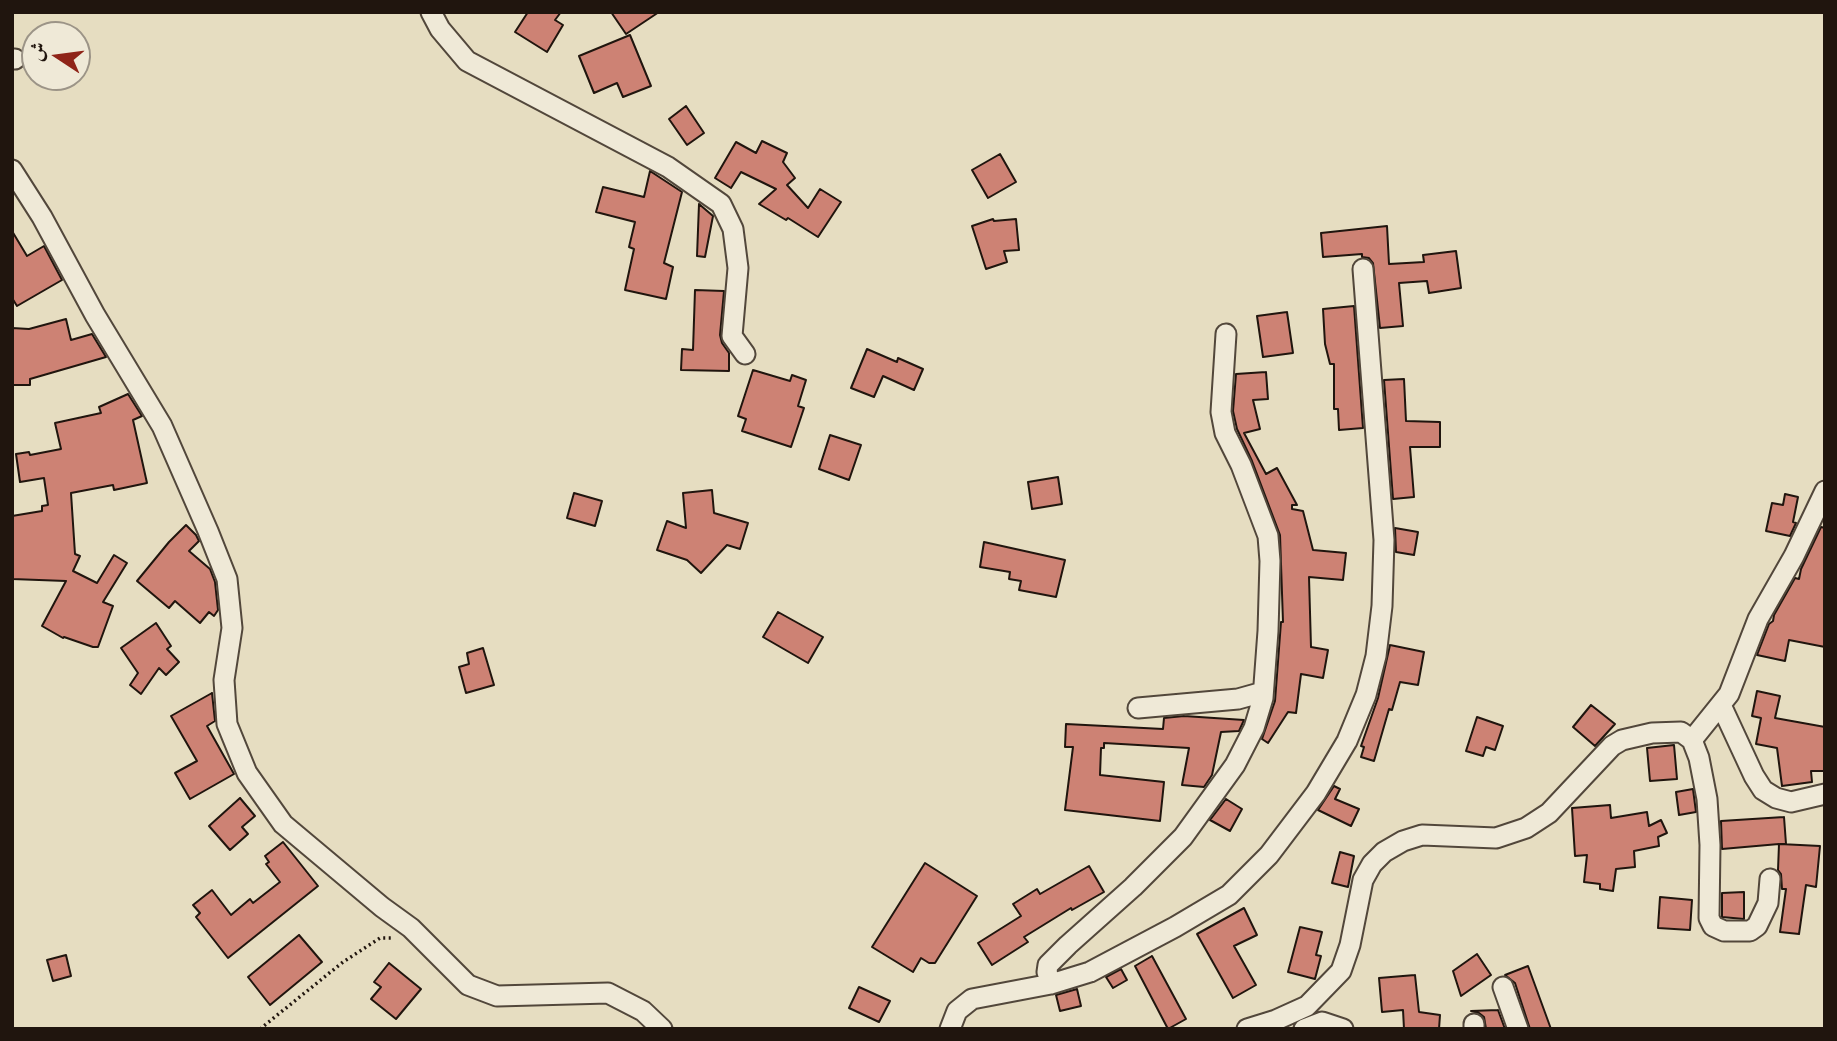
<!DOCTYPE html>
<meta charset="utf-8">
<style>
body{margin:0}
#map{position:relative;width:1837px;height:1041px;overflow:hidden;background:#e6ddc1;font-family:"Libre Bodoni",Amiri,serif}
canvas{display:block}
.frame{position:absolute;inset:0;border:14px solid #20150e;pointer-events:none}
.north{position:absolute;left:21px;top:21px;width:70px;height:70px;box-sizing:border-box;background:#efe9d7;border:2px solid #9c9487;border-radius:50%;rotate:283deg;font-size:19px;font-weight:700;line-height:28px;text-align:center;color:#20150e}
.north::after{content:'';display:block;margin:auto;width:24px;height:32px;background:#8f2418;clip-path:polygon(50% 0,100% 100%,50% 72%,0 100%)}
</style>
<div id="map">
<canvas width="1837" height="1041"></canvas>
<div class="frame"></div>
<div class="north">ش</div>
</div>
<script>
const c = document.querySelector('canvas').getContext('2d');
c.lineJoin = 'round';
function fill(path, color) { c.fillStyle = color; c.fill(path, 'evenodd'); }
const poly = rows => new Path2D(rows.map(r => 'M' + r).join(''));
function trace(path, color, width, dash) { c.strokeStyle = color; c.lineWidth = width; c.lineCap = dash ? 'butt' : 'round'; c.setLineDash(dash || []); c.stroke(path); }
const building = poly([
 [528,12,561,12,555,20,563,25,547,52,515,32,528,12],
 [611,12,659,12,626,34,611,12],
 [630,35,651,86,623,97,617,83,594,93,579,56,630,35],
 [686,106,704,133,687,145,669,119,686,106],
 [762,141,787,153,783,162,795,178,787,185,808,208,820,189,841,202,818,237,788,218,786,220,759,204,776,189,741,172,731,188,715,178,736,142,756,153,762,141],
 [1000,154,1016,182,988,198,972,170,1000,154],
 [650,171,682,192,664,263,673,267,666,299,625,290,634,249,629,247,635,222,596,212,603,187,644,197,650,171],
 [699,204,713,216,705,257,697,256,699,204],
 [993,219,994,221,1016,219,1019,250,1004,251,1007,262,986,269,972,226,993,219],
 [1387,226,1389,264,1424,262,1423,255,1456,251,1461,288,1429,293,1427,281,1399,283,1403,326,1380,328,1373,263,1369,258,1362,257,1362,254,1323,257,1321,233,1387,226],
 [12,231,27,256,44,246,62,280,17,306,12,298,12,231],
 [695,290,724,291,720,335,722,343,729,353,729,371,681,370,682,349,693,350,695,290],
 [1354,306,1363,428,1339,430,1338,409,1334,409,1334,364,1330,364,1325,344,1323,309,1354,306],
 [1287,312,1293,353,1263,357,1257,316,1287,312],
 [66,319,71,340,92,334,106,357,30,379,30,385,12,385,12,328,29,329,66,319],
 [867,349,897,362,898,358,923,369,914,390,883,376,874,397,851,388,867,349],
 [753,370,790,381,792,375,806,380,798,406,804,408,791,447,742,431,746,419,738,416,753,370],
 [1266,372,1268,399,1253,400,1260,429,1244,433,1266,474,1277,468,1297,505,1292,505,1292,509,1303,511,1313,550,1346,553,1343,580,1309,577,1311,647,1328,650,1323,678,1301,674,1296,713,1288,712,1268,743,1262,739,1275,701,1281,622,1283,622,1280,535,1252,461,1237,429,1233,411,1236,374,1266,372],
 [1404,379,1406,421,1440,422,1440,447,1410,447,1414,497,1393,499,1384,380,1404,379],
 [128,394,142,416,133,420,147,483,114,490,113,485,71,493,75,554,80,556,73,571,97,583,114,555,127,563,103,602,113,606,98,647,93,647,64,637,63,638,42,626,66,581,12,579,12,516,42,511,42,506,48,505,44,478,20,482,16,454,29,452,30,455,61,449,55,423,101,413,99,407,128,394],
 [830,435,861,445,849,480,819,469,830,435],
 [1058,477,1062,504,1032,509,1028,482,1058,477],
 [712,490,714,513,748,523,740,549,727,545,701,573,687,560,657,550,667,521,686,528,683,493,712,490],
 [574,493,602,501,595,526,567,518,574,493],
 [1785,494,1798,497,1793,522,1796,523,1790,536,1766,531,1772,503,1783,505,1785,494],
 [186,525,196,535,199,541,189,551,210,569,215,582,218,610,214,616,209,612,200,623,175,601,169,608,137,581,169,542,186,525],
 [1821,527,1825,528,1825,647,1789,640,1785,661,1757,655,1769,624,1773,621,1774,615,1795,578,1799,579,1801,569,1821,527],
 [1395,528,1418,532,1414,555,1396,552,1395,528],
 [984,542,1065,560,1056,597,1019,590,1021,581,1009,579,1010,572,980,567,984,542],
 [778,612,823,637,808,663,763,637,778,612],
 [156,623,171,646,167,649,179,662,166,675,159,668,141,694,130,685,138,673,121,648,156,623],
 [1390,645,1424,652,1418,685,1400,682,1392,710,1389,709,1374,761,1361,757,1364,747,1361,746,1378,698,1390,645],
 [483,648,494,685,466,693,459,667,469,664,467,653,483,648],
 [1757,691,1780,696,1775,718,1825,727,1825,771,1811,771,1812,782,1782,786,1777,748,1756,744,1761,718,1752,716,1757,691],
 [212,693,215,721,207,726,234,774,190,799,175,773,197,761,171,716,212,693],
 [1591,705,1615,724,1595,746,1573,727,1591,705],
 [1184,716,1244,720,1239,731,1221,732,1212,775,1204,787,1182,785,1189,748,1104,743,1104,748,1101,748,1100,775,1164,782,1160,821,1065,810,1073,747,1065,747,1066,724,1163,729,1164,718,1184,716],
 [1477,717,1503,726,1495,750,1486,747,1483,756,1466,751,1477,717],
 [1674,745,1677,779,1650,781,1647,748,1674,745],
 [1334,786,1340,789,1335,799,1359,809,1351,826,1318,810,1334,786],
 [1693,789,1696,812,1679,815,1676,792,1693,789],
 [240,798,255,816,242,827,248,834,230,850,209,826,240,798],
 [1226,799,1242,809,1230,831,1210,820,1226,799],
 [1610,805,1611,818,1647,812,1649,826,1661,820,1667,833,1658,837,1659,846,1634,851,1635,867,1616,869,1613,891,1600,889,1600,884,1584,882,1587,855,1575,856,1572,808,1610,805],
 [1784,817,1786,844,1780,844,1820,846,1816,887,1806,885,1799,934,1780,932,1786,889,1782,889,1781,874,1778,870,1779,844,1722,849,1721,821,1784,817],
 [283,842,318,886,228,958,196,917,200,913,193,905,212,890,231,915,250,899,253,903,280,882,266,864,269,862,265,856,283,842],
 [1340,852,1354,856,1348,887,1332,883,1340,852],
 [925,863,977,896,935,963,929,963,921,958,913,972,872,947,925,863],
 [1089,866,1104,892,1072,910,1071,908,1024,937,1028,942,992,965,978,943,1021,916,1013,904,1037,889,1040,894,1089,866],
 [1744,892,1744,919,1722,917,1722,893,1744,892],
 [1660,897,1692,900,1690,930,1658,928,1660,897],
 [1244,908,1257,935,1234,946,1256,985,1233,998,1197,934,1244,908],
 [1300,927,1322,932,1316,955,1321,956,1315,979,1288,972,1300,927],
 [299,935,322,962,270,1005,248,977,299,935],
 [1477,954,1491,975,1461,996,1453,971,1477,954],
 [66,955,71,976,53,981,47,960,66,955],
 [1152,956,1186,1019,1168,1029,1135,966,1152,956],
 [389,963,421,989,396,1019,371,999,381,987,374,982,389,963],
 [1528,966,1551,1029,1530,1029,1515,983,1505,975,1528,966],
 [1121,969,1127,980,1113,988,1106,977,1121,969],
 [1415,975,1419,1012,1440,1015,1439,1029,1404,1029,1403,1010,1382,1012,1379,978,1415,975],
 [859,987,890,1001,879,1022,849,1008,859,987],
 [1077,989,1081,1006,1060,1011,1056,995,1077,989],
 [1498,1010,1505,1029,1486,1029,1484,1017,1479,1013,1471,1011,1498,1010]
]);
const path = poly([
 [260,1029,343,962,380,938,394,938]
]);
const minor = poly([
 [431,12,440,29,467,61,668,167,721,204,733,229,738,268,732,336,745,354],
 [12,59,15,59],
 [12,170,42,217,95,315,162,426,208,531,227,579,232,628,224,680,227,724,247,773,283,824,382,907,411,928,468,985,497,996,608,993,643,1011,662,1029],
 [1721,705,1754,776,1763,790,1776,798,1791,802,1825,794],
 [1138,708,1238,699,1263,692],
 [1692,740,1729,694,1758,619,1794,556,1825,491],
 [1051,984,1047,972,1048,965,1068,945,1133,887,1183,837,1235,765,1254,728,1263,698,1268,631,1270,561,1268,536,1241,465,1225,433,1221,412,1226,334],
 [1503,987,1518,1029],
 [1474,1024,1474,1029],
 [950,1029,957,1011,972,999,1051,984,1090,972,1175,927,1229,895,1269,855,1316,793,1347,741,1366,695,1376,656,1382,606,1384,540,1363,269],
 [1247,1029,1276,1020,1307,1006,1341,971,1350,945,1363,880,1372,864,1384,852,1403,841,1422,835,1496,838,1526,828,1549,813,1612,746,1622,740,1652,733,1681,732,1692,740,1699,758,1707,799,1710,845,1709,918,1713,926,1724,931,1750,931,1757,926,1768,903,1770,879],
 [1304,1029,1322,1022,1343,1029]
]);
fill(building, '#cd8274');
trace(building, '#20150e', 2);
trace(minor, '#52473b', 23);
trace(path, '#20150e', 3.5, [2, 3.5]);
trace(minor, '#efe9d7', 19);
</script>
